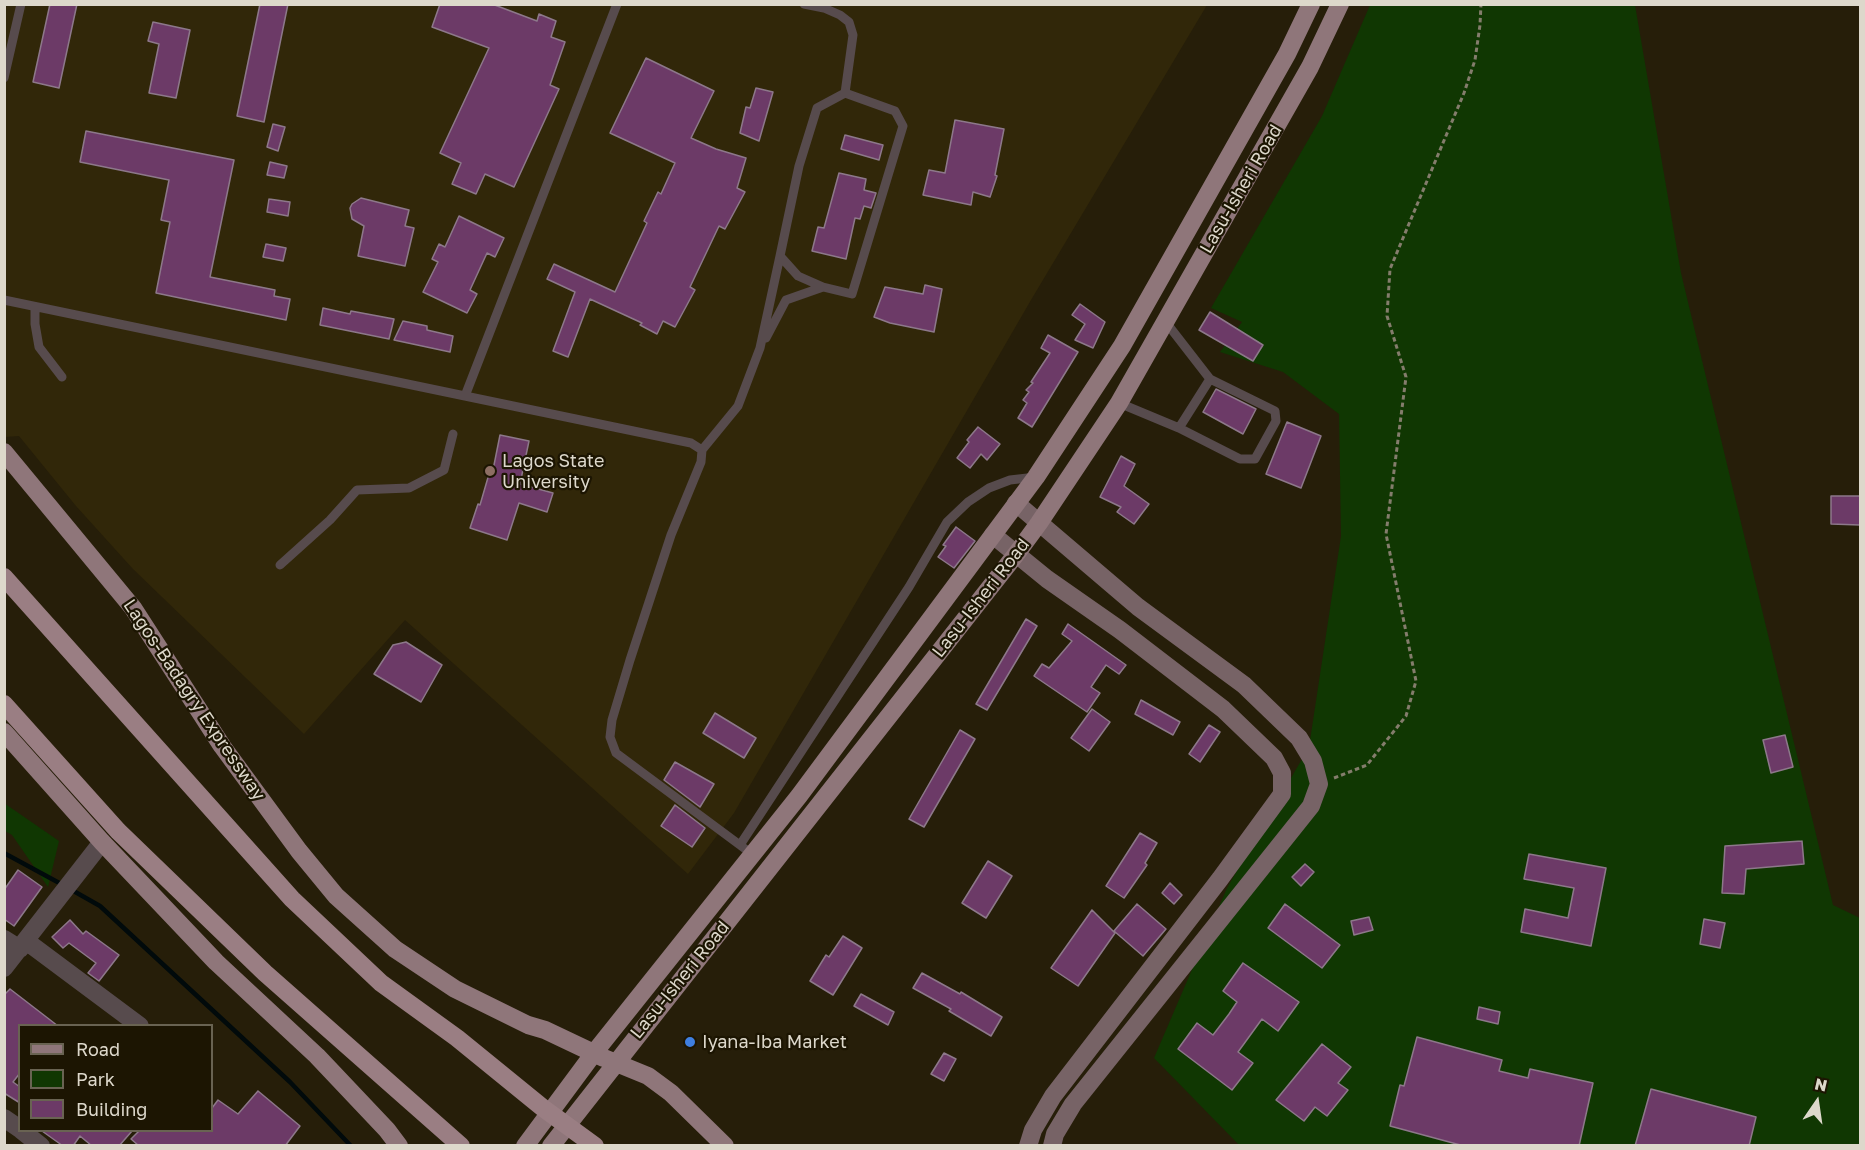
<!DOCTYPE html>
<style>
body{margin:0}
#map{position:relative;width:1865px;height:1150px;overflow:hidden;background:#261e09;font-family:"Golos Text",sans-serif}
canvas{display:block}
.frame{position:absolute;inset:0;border:6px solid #ddd8cb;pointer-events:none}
.legend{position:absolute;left:18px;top:1024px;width:195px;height:108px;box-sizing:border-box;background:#1c1502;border:2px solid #696352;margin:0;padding:8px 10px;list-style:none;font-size:18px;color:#ddd8cb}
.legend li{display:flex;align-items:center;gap:12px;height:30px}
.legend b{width:30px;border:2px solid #696352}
.north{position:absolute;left:1787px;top:1072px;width:60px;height:60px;-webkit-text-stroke:4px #1c1502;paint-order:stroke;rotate:13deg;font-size:16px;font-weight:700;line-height:24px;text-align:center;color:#ddd8cb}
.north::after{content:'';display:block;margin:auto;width:21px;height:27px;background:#ddd8cb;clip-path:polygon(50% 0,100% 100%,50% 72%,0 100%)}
</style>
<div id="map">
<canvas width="1865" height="1150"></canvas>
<div class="frame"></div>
<ul class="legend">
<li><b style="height:8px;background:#8f767a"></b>Road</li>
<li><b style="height:16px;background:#103702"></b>Park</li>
<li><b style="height:16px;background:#6c3a67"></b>Building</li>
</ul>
<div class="north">N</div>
</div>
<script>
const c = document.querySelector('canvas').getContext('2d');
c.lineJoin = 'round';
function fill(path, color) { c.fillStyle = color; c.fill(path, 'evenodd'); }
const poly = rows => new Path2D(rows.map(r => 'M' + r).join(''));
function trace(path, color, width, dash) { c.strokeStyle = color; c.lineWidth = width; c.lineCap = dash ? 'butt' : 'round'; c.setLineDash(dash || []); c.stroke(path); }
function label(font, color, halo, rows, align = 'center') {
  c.font = font + ' "Golos Text",sans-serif'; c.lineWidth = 4.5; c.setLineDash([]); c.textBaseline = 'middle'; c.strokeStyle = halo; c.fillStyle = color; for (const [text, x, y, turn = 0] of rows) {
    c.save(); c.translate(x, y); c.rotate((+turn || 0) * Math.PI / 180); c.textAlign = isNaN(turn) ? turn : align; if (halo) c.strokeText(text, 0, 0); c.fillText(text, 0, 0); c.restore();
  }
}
const built = poly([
 [4,5,1207,5,1031,300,734,813,688,874,405,620,304,734,133,569,76,506,19,436,5,437]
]);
const green = poly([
 [1370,5,1635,5,1681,273,1833,905,1860,918,1860,1145,1239,1145,1154,1058,1227,888,1309,747,1341,536,1339,414,1283,372,1220,352,1242,322,1211,308,1322,116],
 [4,803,59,841,48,887,12,835,5,831]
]);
const stream = poly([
 [4,853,63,885],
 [70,889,100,906,290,1082,351,1146]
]);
const building = poly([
 [50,4,77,4,59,88,33,82,50,4],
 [260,4,288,4,264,122,237,116,260,4],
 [440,4,492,4,537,21,539,14,556,21,551,37,565,42,550,85,559,89,514,187,485,174,476,194,452,184,461,163,440,153,489,48,432,27,440,4],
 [153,22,190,30,176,98,149,93,159,44,148,41,153,22],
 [646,58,714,91,691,138,716,149,746,158,737,188,745,192,725,229,719,226,690,287,695,290,675,327,663,321,657,334,640,325,642,323,590,299,568,357,553,351,575,292,547,279,554,264,615,292,647,223,644,221,658,192,661,194,675,163,610,133,646,58],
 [756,88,773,92,759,141,740,133,746,107,750,108,756,88],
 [955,120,1004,129,995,175,997,176,990,197,973,192,971,205,923,195,929,170,945,173,955,120],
 [273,124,285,127,278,151,267,147,273,124],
 [86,131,234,160,210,277,275,290,274,296,290,299,286,320,156,293,170,222,161,220,169,180,80,162,86,131],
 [845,135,883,145,879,160,841,149,845,135],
 [270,162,287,166,284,178,267,175,270,162],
 [839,173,866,179,864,190,876,193,871,208,864,206,860,219,855,218,846,259,812,251,818,227,824,228,839,173],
 [361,198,409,210,405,226,414,228,405,266,358,256,364,226,352,219,350,208,352,204,361,198],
 [269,199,290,202,288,216,267,212,269,199],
 [459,216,504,238,495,257,487,253,470,290,477,294,467,313,423,292,438,262,432,259,439,244,445,247,459,216],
 [266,244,286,248,283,261,263,257,266,244],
 [925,285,942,289,934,332,890,323,874,317,885,287,923,294,925,285],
 [1080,304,1105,322,1093,348,1075,340,1085,324,1072,315,1080,304],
 [323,308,350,314,351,311,394,319,389,339,320,325,323,308],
 [1210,312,1263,345,1253,361,1199,330,1210,312],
 [403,321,427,326,427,330,453,336,450,352,394,340,403,321],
 [1048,335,1078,352,1032,427,1018,418,1027,403,1023,400,1029,392,1026,390,1033,383,1031,382,1050,353,1041,348,1048,335],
 [1216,389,1256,409,1243,434,1203,412,1216,389],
 [1287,422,1321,436,1301,488,1266,474,1287,422],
 [978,427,1000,444,987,460,981,454,970,468,957,458,969,442,967,440,978,427],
 [500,435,529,441,520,484,553,493,547,512,519,503,507,540,470,528,478,504,480,505,489,474,492,475,500,435],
 [1121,456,1135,464,1124,486,1149,504,1134,524,1117,512,1121,507,1100,497,1121,456],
 [1831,496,1860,496,1860,525,1831,524,1831,496],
 [956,527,975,541,954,568,938,557,946,546,943,545,956,527],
 [1026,619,1037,626,987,710,976,704,1026,619],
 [1068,624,1126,665,1119,674,1106,665,1091,687,1100,693,1087,712,1034,676,1042,664,1049,668,1072,641,1062,634,1068,624],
 [406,642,442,665,421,702,374,674,393,645,406,642],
 [1141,700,1180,722,1173,735,1135,714,1141,700],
 [1092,709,1110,722,1089,751,1071,738,1092,709],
 [715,713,756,738,744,758,703,733,715,713],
 [1209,725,1220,732,1200,762,1189,754,1209,725],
 [960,730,975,739,924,827,909,819,960,730],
 [1785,735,1793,767,1771,773,1763,740,1785,735],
 [675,762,714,784,700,807,664,780,675,762],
 [675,805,705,828,692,847,661,826,675,805],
 [1140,833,1157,843,1145,863,1147,865,1124,898,1106,886,1140,833],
 [1802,841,1804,864,1746,869,1744,894,1722,893,1725,846,1802,841],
 [1529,854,1606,868,1591,946,1521,932,1525,909,1568,918,1574,888,1524,879,1529,854],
 [988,861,1012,876,986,918,962,903,988,861],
 [1305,864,1314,872,1301,886,1292,877,1305,864],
 [18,870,42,887,14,926,4,919,4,890,18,870],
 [1170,883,1182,895,1174,904,1162,893,1170,883],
 [1137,904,1166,929,1143,956,1114,931,1137,904],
 [1285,904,1340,945,1322,968,1268,928,1285,904],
 [1092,910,1115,933,1078,986,1051,968,1092,910],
 [1369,917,1373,930,1354,935,1351,921,1369,917],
 [1704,919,1725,923,1720,948,1700,944,1704,919],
 [70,920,83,934,86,931,119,955,99,981,88,973,96,963,69,943,63,948,52,937,70,920],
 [843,936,862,948,833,995,810,981,826,955,829,957,843,936],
 [1243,963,1299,1002,1278,1031,1262,1019,1238,1052,1253,1063,1232,1090,1178,1049,1197,1023,1213,1035,1229,1014,1237,1002,1223,991,1243,963],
 [922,973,960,994,961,992,1002,1017,991,1036,949,1011,951,1009,913,988,922,973],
 [10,989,58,1026,20,1026,20,1073,13,1082,20,1087,20,1103,4,1093,4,995,10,989],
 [861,994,894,1012,888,1025,854,1006,861,994],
 [1479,1007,1500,1012,1498,1024,1477,1019,1479,1007],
 [1417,1037,1502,1060,1499,1071,1528,1078,1530,1069,1593,1083,1579,1146,1464,1146,1390,1126,1400,1085,1404,1086,1417,1037],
 [1322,1044,1351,1067,1338,1083,1348,1090,1327,1116,1315,1107,1304,1121,1276,1100,1322,1044],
 [944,1053,956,1059,944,1081,931,1074,944,1053],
 [1651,1089,1756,1117,1749,1146,1635,1146,1651,1089],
 [258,1091,300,1126,285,1146,139,1146,131,1139,139,1131,212,1131,212,1108,218,1100,238,1114,258,1091],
 [42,1131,132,1131,119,1146,92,1146,80,1136,73,1146,63,1146,42,1131]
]);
const path = poly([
 [1334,778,1367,765,1406,716,1416,681,1386,534,1406,377,1387,316,1390,269,1464,93,1475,60,1480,25,1481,4]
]);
const service = poly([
 [804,4,824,8,840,15,849,22,853,35,845,93,895,111,903,126,852,294,823,287,798,276,780,256,799,166,817,108,845,93],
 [4,78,21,4],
 [4,300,465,396,617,4],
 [35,308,35,324,39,347,62,377],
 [766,338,786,300,823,287],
 [465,396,691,443,702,450,701,462,671,535,630,660,612,720,610,737,616,753,752,854],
 [1119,403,1179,428,1210,379,1165,321],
 [1179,428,1240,459,1255,459,1276,421,1275,411,1210,379],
 [702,450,738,406,760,348,780,256],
 [280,565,330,520,357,490,409,488,444,470,453,434],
 [740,845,909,587,947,522,968,502,989,488,1010,480,1036,477]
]);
const minor = poly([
 [4,939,20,949],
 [26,941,140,1026],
 [4,968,102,842],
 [4,1118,20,1129],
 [21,1130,41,1146]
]);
const secondary = poly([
 [1016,503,1138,607,1244,685,1299,738,1313,761,1319,784,1311,806,1073,1104,1055,1134,1052,1146],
 [993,535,1047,579,1120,630,1223,709,1274,758,1282,773,1282,794,1220,879,1053,1096,1033,1130,1028,1146]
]);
const primary = poly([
 [4,452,133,608,222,746,299,851,336,896,395,949,455,989,528,1025,545,1030,604,1058,648,1076,671,1093,725,1146],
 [4,732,102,842,216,962,317,1056,387,1130,399,1146],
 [525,1146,594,1053,799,796,1036,477,1122,346,1287,54,1311,4],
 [551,1146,1017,553,1039,523,1119,403,1310,67,1340,4]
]);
const trunk = poly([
 [4,577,292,899,381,983,457,1038,543,1108,595,1146],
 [4,704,118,831,265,973,461,1146]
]);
const markers = [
 [490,471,6,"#8d6e63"],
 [690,1042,6,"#3f7fe0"]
];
const streetNames = [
 ["Lasu-Isheri Road",1241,189,-60],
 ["Lasu-Isheri Road",981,598,-52],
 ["Lagos-Badagry Expressway",194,700,56],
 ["Lasu-Isheri Road",680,980,-51]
];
const poiNames = [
 ["Lagos State",502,461],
 ["University",502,482],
 ["Iyana-Iba Market",702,1042]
];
fill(built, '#312709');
fill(green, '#103702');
trace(stream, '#010a0b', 4.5);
fill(building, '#6c3a67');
trace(building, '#8d788a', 1.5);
trace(path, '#847d6c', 3, [4.5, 3]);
trace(service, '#574b4d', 9);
trace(minor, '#574b4d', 18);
trace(secondary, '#776366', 18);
trace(primary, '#8f767a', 18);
trace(trunk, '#9a7e83', 18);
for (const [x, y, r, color] of markers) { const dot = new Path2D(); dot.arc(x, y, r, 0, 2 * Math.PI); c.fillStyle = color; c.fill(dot); trace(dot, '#1c1502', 2); }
label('18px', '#ddd8cb', '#1c1502', streetNames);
label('18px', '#ddd8cb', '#1c1502', poiNames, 'left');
</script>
